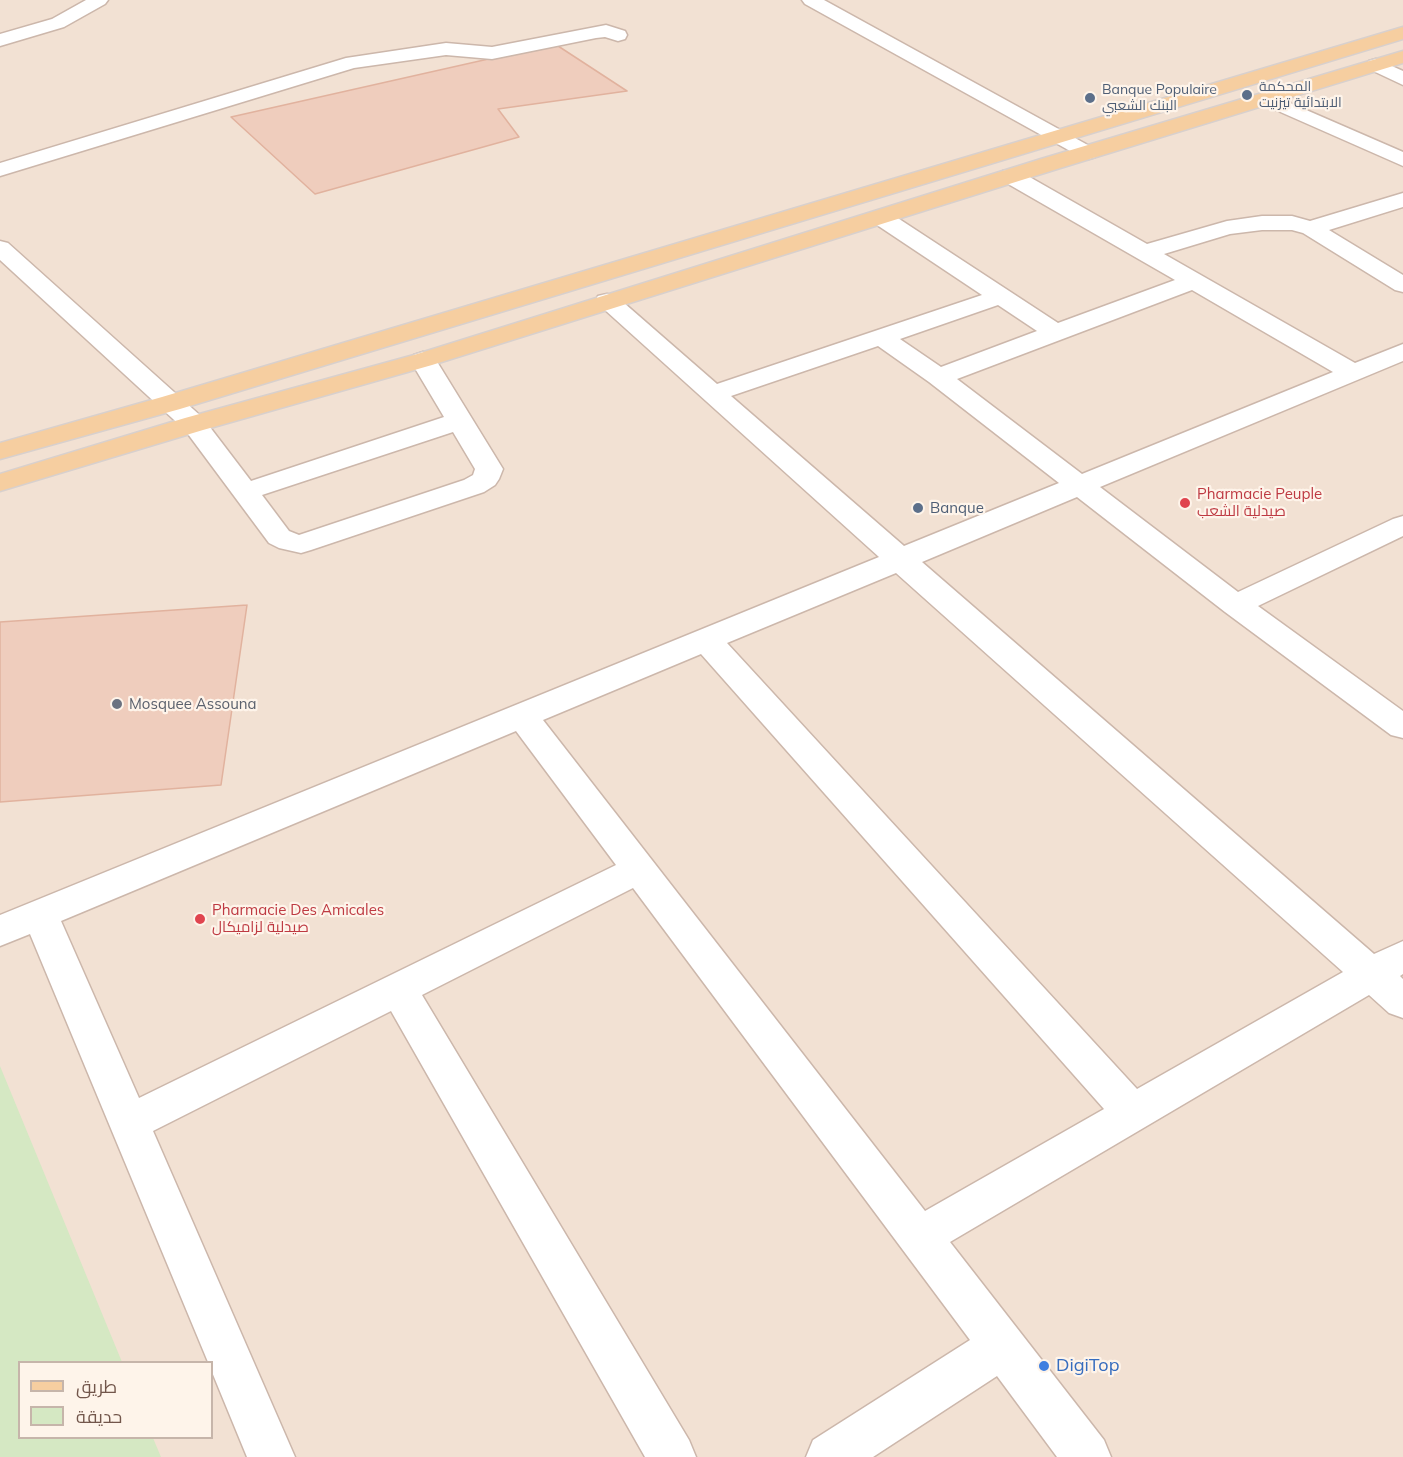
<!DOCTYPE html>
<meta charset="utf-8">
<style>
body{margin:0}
#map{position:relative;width:1403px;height:1457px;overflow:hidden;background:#fbf0e4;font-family:Mulish,Cairo,sans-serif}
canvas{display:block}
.legend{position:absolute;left:18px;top:1361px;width:195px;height:78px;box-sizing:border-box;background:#fef4ea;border:2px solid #c6b5aa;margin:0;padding:8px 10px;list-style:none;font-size:18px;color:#72564b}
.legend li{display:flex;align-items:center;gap:12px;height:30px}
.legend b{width:30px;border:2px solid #c6b5aa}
</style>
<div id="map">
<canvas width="1403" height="1457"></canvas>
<ul class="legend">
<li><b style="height:8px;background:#f6cea0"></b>طريق</li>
<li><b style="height:16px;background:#d5e8c3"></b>حديقة</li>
</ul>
</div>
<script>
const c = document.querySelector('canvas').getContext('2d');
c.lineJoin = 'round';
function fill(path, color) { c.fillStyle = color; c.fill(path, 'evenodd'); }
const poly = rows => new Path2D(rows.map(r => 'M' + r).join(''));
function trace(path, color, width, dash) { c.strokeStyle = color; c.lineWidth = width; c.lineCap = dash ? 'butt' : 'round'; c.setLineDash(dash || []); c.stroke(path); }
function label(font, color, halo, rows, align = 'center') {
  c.font = font + ' Mulish,Cairo,sans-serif'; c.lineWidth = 4.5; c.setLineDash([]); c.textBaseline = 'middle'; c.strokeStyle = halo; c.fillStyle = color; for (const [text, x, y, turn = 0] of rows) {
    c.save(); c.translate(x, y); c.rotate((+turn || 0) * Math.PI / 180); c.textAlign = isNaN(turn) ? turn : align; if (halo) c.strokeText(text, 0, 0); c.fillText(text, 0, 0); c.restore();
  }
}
const residential = poly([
 [0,0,1403,0,1403,1457,0,1457],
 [20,1362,212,1362,212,1438,20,1438]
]);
const green = poly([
 [0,1066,122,1362,20,1362,20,1438,153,1438,161,1457,0,1457]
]);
const building = poly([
 [555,44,627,91,498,109,519,137,315,194,231,117,555,44],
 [247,605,221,785,0,802,0,622,247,605]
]);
const minor = poly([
 [86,0,108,0,105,4,64,27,0,46,0,34,52,19,86,0],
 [802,0,824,0,1095,149,1099,153,1095,157,1088,159,1081,157,805,4,802,0],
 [606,25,625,31,627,35,625,39,618,41,605,37,596,38,492,59,446,55,354,68,0,176,0,163,346,58,446,43,492,47,606,25],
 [1376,59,1403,71,1403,85,1369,69,1366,65,1369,61,1376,59],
 [1267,93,1403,152,1403,166,1260,103,1257,99,1260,95,1267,93],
 [1011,170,1019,171,1147,244,1227,221,1262,216,1292,216,1310,221,1403,193,1403,207,1329,230,1403,275,1403,292,1395,290,1303,233,1292,230,1262,230,1230,234,1164,254,1355,363,1403,344,1403,361,1100,487,1238,592,1393,519,1403,516,1403,536,1258,606,1403,711,1403,738,1391,735,1225,612,1077,497,922,562,1374,954,1403,941,1403,974,1400,976,1403,979,1403,1018,1389,1013,1369,995,950,1242,1104,1440,1111,1457,1057,1457,997,1376,873,1457,806,1457,813,1440,970,1340,633,888,422,995,689,1440,696,1457,645,1457,391,1011,153,1131,295,1457,247,1457,212,1372,212,1362,208,1362,30,934,0,946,0,915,879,557,595,301,598,296,607,294,616,296,717,384,982,295,874,223,871,218,874,213,882,211,890,213,1058,323,1175,280,1003,181,1000,176,1003,171,1011,170],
 [1192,290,1333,372,1082,474,957,379,1192,290],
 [998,305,1037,331,941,367,900,339,998,305],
 [878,346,929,382,1059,483,904,546,731,396,878,346],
 [896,573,1343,972,1137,1089,727,643,896,573],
 [701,654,1104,1109,925,1211,543,720,701,654],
 [516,731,616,865,139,1098,61,921,516,731],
 [0,241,8,243,203,418,251,481,444,417,410,360,414,355,423,352,432,355,436,360,503,469,499,479,495,485,484,492,311,550,301,553,279,548,269,543,185,430,0,260,0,241],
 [453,432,475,469,473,475,464,480,299,535,289,531,262,495,453,432]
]);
const major = poly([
 [1403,27,1403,39,180,409,0,459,0,443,162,397,1403,27],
 [1403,51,1403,63,1057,169,432,365,203,430,0,491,0,474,185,418,414,355,1041,159,1403,51]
]);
const markers = [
 [1247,95,6,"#5c6f8a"],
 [1090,98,6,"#5c6f8a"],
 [1185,503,6,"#e0444e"],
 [918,508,6,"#5c6f8a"],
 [117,704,6,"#6b7280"],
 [200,919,6,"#e0444e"],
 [1044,1366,6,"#3f7fe0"]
];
const farServicenames = [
 ["المحكمة",1259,87],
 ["الابتدائية تيزنيت",1259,103],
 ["Banque Populaire",1102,90],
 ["البنك الشعبي",1102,106]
];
const healthNames = [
 ["Pharmacie Peuple",1197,494],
 ["صيدلية الشعب",1197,511],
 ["Pharmacie Des Amicales",212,910],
 ["صيدلية لزاميكال",212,927]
];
const serviceNames = [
 ["Banque",930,508]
];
const worshipNames = [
 ["Mosquee Assouna",129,704]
];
const nearShopnames = [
 ["DigiTop",1056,1366]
];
fill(residential, '#f2e1d3');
fill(green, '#d5e8c3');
fill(building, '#efcdbd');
trace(building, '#e1b29e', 1.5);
trace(minor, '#ccb7ab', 3);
trace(major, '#d8d0cd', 3);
fill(minor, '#fff');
fill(major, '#f6cea0');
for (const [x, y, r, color] of markers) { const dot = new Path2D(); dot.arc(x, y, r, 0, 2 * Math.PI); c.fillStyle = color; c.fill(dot); trace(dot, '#fef4ea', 2); }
label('14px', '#4e5e75', '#fef4ea', farServicenames, 'left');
label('15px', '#be3a42', '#fef4ea', healthNames, 'left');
label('15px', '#4e5e75', '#fef4ea', serviceNames, 'left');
label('15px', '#5b616d', '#fef4ea', worshipNames, 'left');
label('18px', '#366cbe', '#fef4ea', nearShopnames, 'left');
</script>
